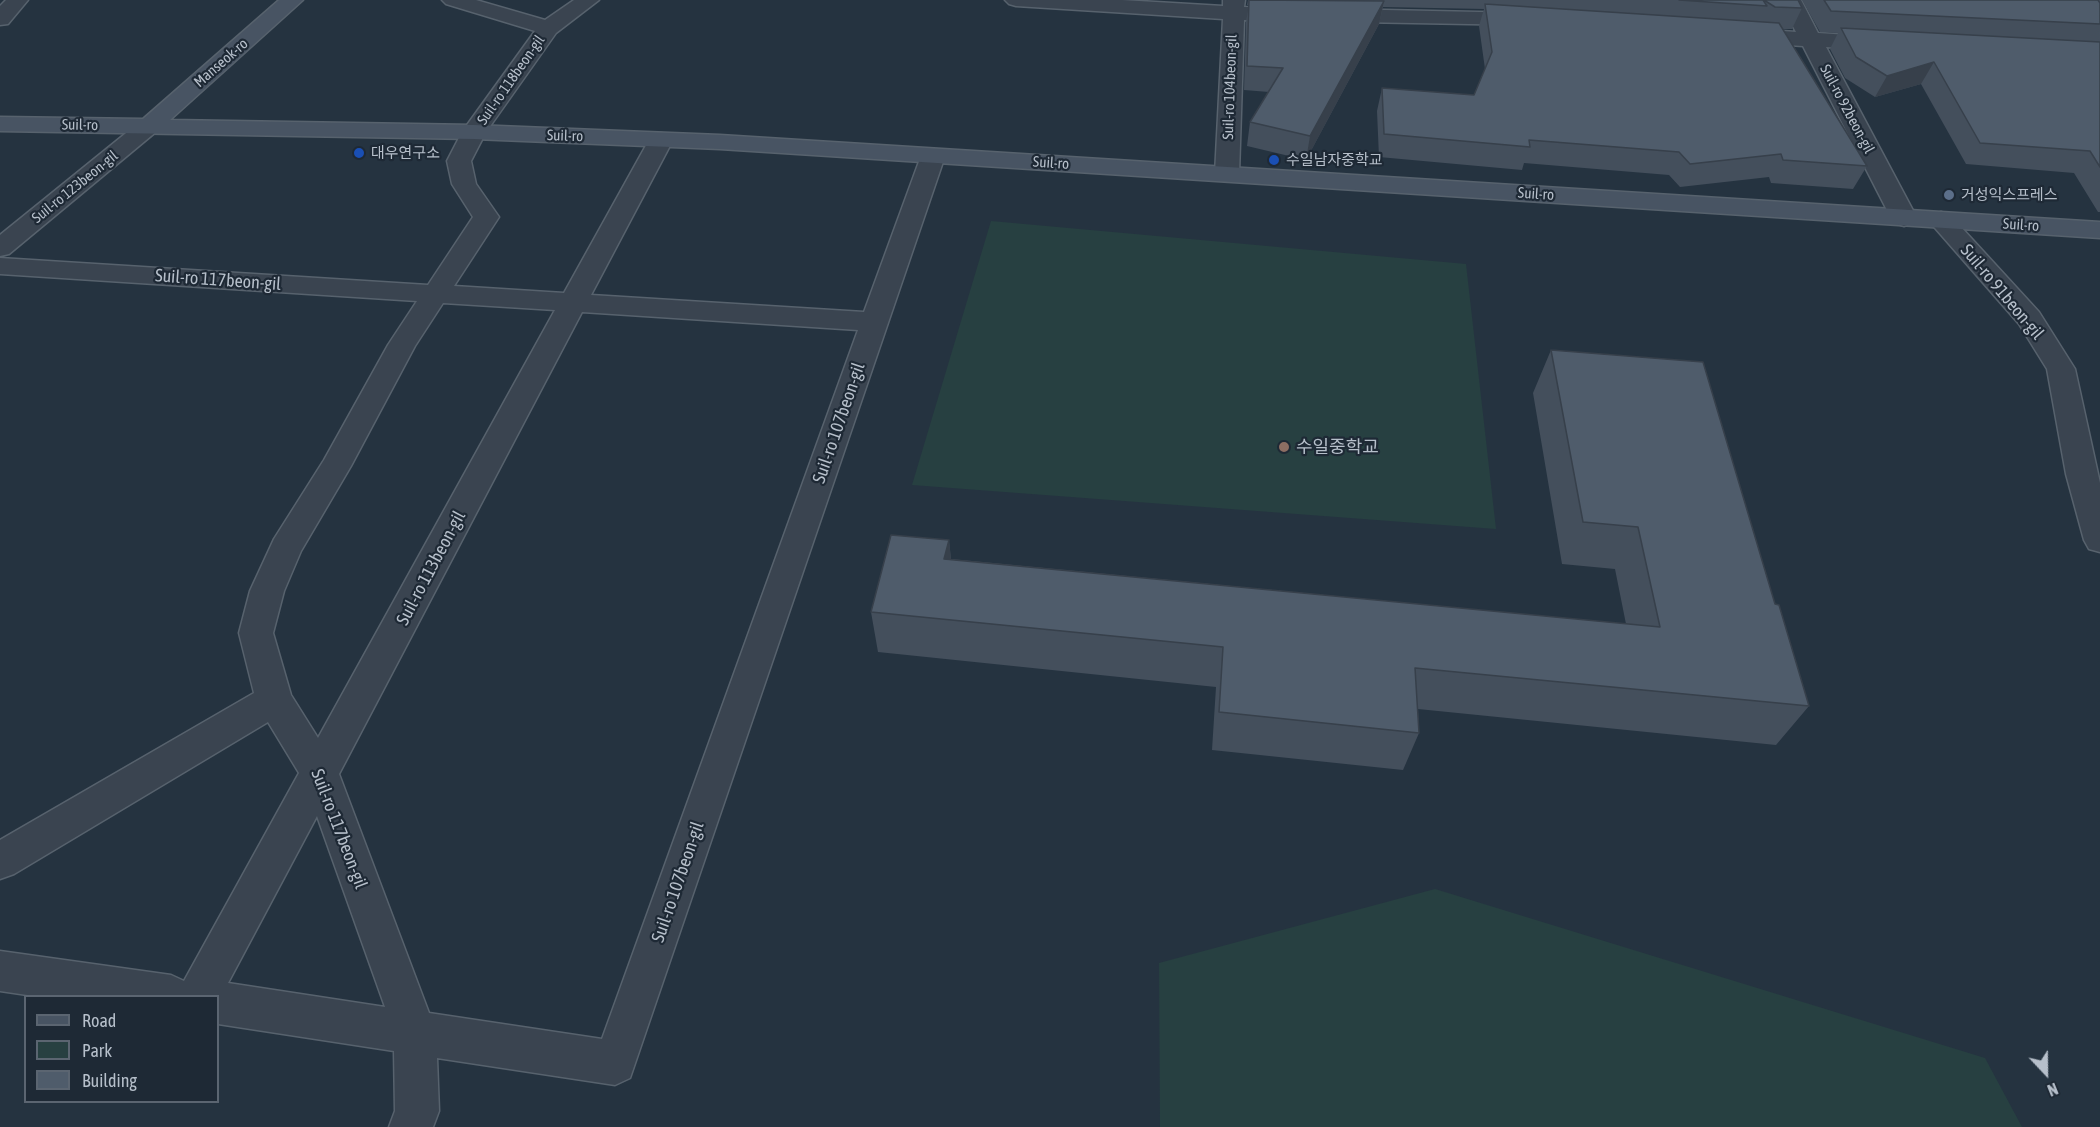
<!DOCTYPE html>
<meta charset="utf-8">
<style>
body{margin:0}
#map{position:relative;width:2100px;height:1127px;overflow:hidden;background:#253340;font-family:"Asap Condensed",sans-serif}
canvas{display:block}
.legend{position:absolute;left:24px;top:995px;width:195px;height:108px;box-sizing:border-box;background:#1e2935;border:2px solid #5b6571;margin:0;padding:8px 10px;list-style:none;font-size:18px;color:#b6bfca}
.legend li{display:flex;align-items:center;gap:12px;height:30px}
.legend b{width:30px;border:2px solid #5b6571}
.north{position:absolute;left:2016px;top:1043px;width:60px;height:60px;-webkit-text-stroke:4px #1e2935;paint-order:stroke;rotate:158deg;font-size:16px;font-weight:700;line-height:24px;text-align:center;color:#b6bfca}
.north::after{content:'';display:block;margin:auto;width:21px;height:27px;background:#b6bfca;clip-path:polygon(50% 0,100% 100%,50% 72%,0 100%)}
</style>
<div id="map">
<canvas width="2100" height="1127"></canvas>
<ul class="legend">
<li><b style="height:8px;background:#485463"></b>Road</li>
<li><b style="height:16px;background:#274041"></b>Park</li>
<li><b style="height:16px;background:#4f5c6b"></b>Building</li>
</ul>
<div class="north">N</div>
</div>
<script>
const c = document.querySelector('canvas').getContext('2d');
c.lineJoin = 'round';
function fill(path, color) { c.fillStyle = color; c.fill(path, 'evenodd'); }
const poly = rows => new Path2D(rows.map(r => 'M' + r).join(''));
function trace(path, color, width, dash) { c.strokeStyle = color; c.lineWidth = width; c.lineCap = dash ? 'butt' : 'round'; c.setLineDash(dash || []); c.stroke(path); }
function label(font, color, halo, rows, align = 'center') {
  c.font = font + ' "Asap Condensed","Noto Sans KR",sans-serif'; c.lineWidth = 4.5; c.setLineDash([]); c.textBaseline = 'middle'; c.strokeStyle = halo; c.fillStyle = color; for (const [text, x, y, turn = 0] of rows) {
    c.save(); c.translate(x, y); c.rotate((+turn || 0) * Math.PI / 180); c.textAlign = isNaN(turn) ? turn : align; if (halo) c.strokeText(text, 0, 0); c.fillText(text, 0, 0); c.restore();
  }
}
const green = poly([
 [991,221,1466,264,1496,529,912,485],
 [1435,889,1985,1058,2022,1127,1160,1127,1159,963]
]);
const street = poly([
 [6,0,28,0,8,24,0,25,0,6,6,0],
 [442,0,476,0,545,20,574,0,599,0,556,33,486,132,471,161,476,184,499,217,454,286,564,293,649,140,653,135,661,133,669,135,673,140,591,295,864,312,921,156,924,151,933,149,942,151,945,156,630,1078,615,1085,437,1058,439,1111,433,1127,389,1127,395,1111,394,1051,218,1024,218,996,34,996,0,991,0,951,171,975,184,981,299,773,268,722,14,874,0,879,0,840,254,693,239,633,250,591,274,539,324,460,388,345,417,301,0,274,0,258,428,285,473,217,452,184,447,161,462,132,535,31,446,4,442,0],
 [443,303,555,310,318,738,291,695,273,633,284,591,301,551,351,466,415,346,443,303],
 [582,312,858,330,602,1039,429,1013,339,774,582,312],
 [317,816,385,1007,228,983,317,816],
 [1005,0,1122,0,1223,6,1223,0,1245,0,1244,7,1526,13,1534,14,1537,19,1534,24,1526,25,1244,20,1239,174,1236,179,1227,181,1218,179,1215,174,1223,19,1016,6,1009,4,1005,0],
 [1779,0,1801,0,1818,33,1879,37,1887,39,1890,44,1887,49,1879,51,1826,47,1917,218,1913,223,1904,226,1895,223,1891,218,1803,46,1742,42,1734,40,1731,35,1734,30,1742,28,1796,32,1779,0],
 [149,119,157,121,161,126,157,131,9,254,0,256,0,235,141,121,149,119],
 [1941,212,1950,215,2039,312,2075,369,2100,483,2100,552,2089,549,2084,540,2066,474,2047,369,2019,324,1928,220,1932,215,1941,212]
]);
const secondary = poly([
 [279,0,303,0,170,120,474,125,720,135,2100,222,2100,238,720,149,474,139,0,131,0,117,143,119,279,0]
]);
const wall = poly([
 [1248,0,1798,0,1802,8,1792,29,1782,29,1867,166,1853,189,1771,183,1769,177,1680,187,1669,175,1524,163,1522,170,1379,157,1377,111,1382,88,1474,95,1485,69,1479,26,1484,9,1383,7,1379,24,1306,160,1247,146,1250,122,1269,92,1244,90,1246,22,1249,5,1247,5],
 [1802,0,2100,0,2100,212,2098,212,2074,173,1966,164,1921,84,1875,97,1845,78,1830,49,1838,33,1820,32],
 [1551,350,1775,604,1809,706,1776,745,1418,709,1419,733,1403,770,1212,750,1216,687,878,652,871,612,949,540,951,559,1626,624,1615,569,1562,564,1533,393]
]);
const shadedWall = poly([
 [1384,1,1379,24,1306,160,1310,136],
 [1934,62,1921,84,1875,97,1887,76],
 [949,540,953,581,944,559]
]);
const building = poly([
 [1249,0,1384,1,1310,136,1250,122,1283,68,1247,66,1249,0],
 [1679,0,1763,0,1767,6,1679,0],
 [1764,0,1798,0,1802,8,1775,7,1764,0],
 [1824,0,2098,0,2100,3,2100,24,1831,11,1824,0],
 [1485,4,1779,23,1867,166,1783,160,1781,154,1690,164,1679,152,1529,140,1530,147,1384,134,1382,88,1474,95,1492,52,1485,4],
 [1841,28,2100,42,2100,167,2090,151,1980,143,1934,62,1887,76,1856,57,1841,28],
 [1551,350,1703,362,1775,604,1779,605,1809,706,1415,668,1419,733,1219,712,1223,647,871,612,891,535,949,540,944,559,1660,627,1638,527,1583,522,1551,350]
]);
const markers = [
 [359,153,6,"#1a4fb4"],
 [1274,160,6,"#1a4fb4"],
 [1949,195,6,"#5c6f8a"],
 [1284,447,6,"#8d6e63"]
];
const farStreetnames = [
 ["Manseok-ro",221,63,-41],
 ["Suil-ro 118beon-gil",511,80,-55],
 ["Suil-ro 104beon-gil",1230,87,-88],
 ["Suil-ro 92beon-gil",1847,109,62],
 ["Suil-ro",80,125,1],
 ["Suil-ro",565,136,2],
 ["Suil-ro",1051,163,4],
 ["Suil-ro 123beon-gil",75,187,-39],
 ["Suil-ro",1536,194,4],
 ["Suil-ro",2021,225,4]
];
const farPoinames = [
 ["대우연구소",371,153],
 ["수일남자중학교",1286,160],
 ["거성익스프레스",1961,195]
];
const streetNames = [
 ["Suil-ro 117beon-gil",218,280,4],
 ["Suil-ro 91beon-gil",2002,292,50],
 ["Suil-ro 107beon-gil",839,423,-71],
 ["Suil-ro 113beon-gil",431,568,-62],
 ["Suil-ro 117beon-gil",339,829,69],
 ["Suil-ro 107beon-gil",678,882,-71]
];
const poiNames = [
 ["수일중학교",1296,447]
];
fill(green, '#274041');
trace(street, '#57626d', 3);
trace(secondary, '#57626d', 3);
fill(street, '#3a4450');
fill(secondary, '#485463');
fill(wall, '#444f5c');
fill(shadedWall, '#37404b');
fill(building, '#4f5c6b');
trace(building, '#37404b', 1.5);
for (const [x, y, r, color] of markers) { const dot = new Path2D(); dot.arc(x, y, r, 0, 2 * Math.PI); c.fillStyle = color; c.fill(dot); trace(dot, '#1e2935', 2); }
label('15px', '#b6bfca', '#1e2935', farStreetnames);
label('15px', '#b6bfca', '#1e2935', farPoinames, 'left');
label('18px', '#b6bfca', '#1e2935', streetNames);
label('18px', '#b6bfca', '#1e2935', poiNames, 'left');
</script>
